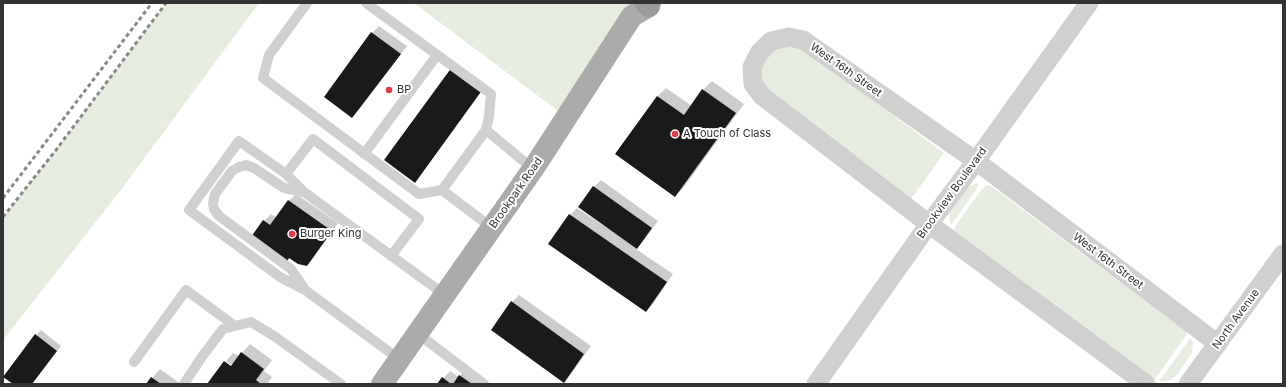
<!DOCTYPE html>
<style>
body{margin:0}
#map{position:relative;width:1286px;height:387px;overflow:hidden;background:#fff;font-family:Inter,sans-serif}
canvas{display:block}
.frame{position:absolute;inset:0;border:4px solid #333;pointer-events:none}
</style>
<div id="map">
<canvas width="1286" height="387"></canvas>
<div class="frame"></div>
</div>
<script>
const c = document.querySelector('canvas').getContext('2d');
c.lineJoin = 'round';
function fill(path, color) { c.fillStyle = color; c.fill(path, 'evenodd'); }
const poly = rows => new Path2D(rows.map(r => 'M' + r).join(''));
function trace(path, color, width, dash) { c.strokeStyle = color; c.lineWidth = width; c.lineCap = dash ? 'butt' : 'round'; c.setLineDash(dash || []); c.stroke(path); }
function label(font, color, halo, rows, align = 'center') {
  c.font = font + ' Inter,sans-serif'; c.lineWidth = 4; c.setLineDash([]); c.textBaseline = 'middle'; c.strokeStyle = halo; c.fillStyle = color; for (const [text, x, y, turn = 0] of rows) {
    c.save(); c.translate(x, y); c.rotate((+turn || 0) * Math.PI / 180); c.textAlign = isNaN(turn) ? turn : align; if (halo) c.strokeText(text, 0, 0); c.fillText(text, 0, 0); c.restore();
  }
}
const green = poly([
 [166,3,259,3,120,191,3,340,3,217,56,150],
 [414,3,646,3,569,119],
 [786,46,804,49,944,153,911,199,769,95,761,80,761,70,769,54,778,48],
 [979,183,976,190,951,225,949,216,950,211,968,187,975,184],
 [987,185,991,186,1187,332,1185,337,1155,379,954,231,956,225,982,189],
 [1191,338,1193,343,1192,353,1176,376,1168,381,1159,381,1189,340]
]);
const shadow = poly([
 [379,26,407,46,359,110,352,117,325,97,372,33],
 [712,81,744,104,684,187,675,196,616,154,658,96,666,88,692,106,703,90],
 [601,180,658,221,644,240,636,249,673,274,653,304,646,311,570,215,577,208,607,228,608,227,594,187],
 [296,194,338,223,314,257,307,265,290,257,286,261,264,221,271,214,277,218,289,201],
 [519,295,591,346,571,374,564,381,512,302],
 [41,330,61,346,32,384,15,384,36,335],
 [250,344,272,360,264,371,272,377,267,384,209,384,234,369,235,368,226,361,233,353,239,356],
 [467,368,488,384,438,384,450,371,459,377],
 [160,369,181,384,147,384]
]);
const building = poly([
 [371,32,401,54,352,118,324,97],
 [452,67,483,89,415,183,384,160],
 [702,89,736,113,675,197,615,154,657,96,684,115],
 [593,186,652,228,637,249,578,207],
 [288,200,332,231,307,266,298,264,289,258,287,262,251,237,263,220,270,225],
 [569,214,667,282,646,312,548,244],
 [511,301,584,354,564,383,491,330],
 [35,334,57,351,32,384,13,384,3,377],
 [241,352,264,369,256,380,261,384,207,384,224,361,231,366],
 [459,375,472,384,453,384],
 [151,377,161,384,146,384],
 [442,377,451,384,437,384]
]);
const service = poly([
 [307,3,269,55,263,78,419,194,442,190,492,228],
 [366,3,491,94,489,116,486,130,533,169],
 [364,154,437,55],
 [286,174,313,139,419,219,391,256],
 [442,190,486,130],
 [304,288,291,269,219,216,214,209,213,203,215,194,232,171,239,167,246,165,254,168,284,188,304,192],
 [417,333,484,384],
 [399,359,305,290,280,277,189,210,239,141,286,174,304,192,445,295],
 [134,362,186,290,235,326],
 [184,384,201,358,223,329,251,322,274,336,341,384]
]);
const minor = poly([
 [816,384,929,224,976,161,1089,3],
 [1146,384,929,224,762,96,753,84,752,67,759,53,771,41,789,37,803,40,976,161,1218,344],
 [1188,384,1283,254]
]);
const primary = poly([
 [382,384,533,169,632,16,649,6,650,3]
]);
const motorway = poly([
 [646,3,649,6]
]);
const rail = poly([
 [3,198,152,3],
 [3,217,56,150,166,3]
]);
const markers = [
 [389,90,4,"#e63946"],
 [675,134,4,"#e63946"],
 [292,234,4,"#e63946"]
];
const streetNames = [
 ["West 16th Street",846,70,35],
 ["Brookpark Road",516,193,-55],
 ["Brookview Boulevard",952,193,-54],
 ["West 16th Street",1108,261,37],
 ["North Avenue",1236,319,-54]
];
const poiNames = [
 ["BP",397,90],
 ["A Touch of Class",683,134],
 ["Burger King",300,234]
];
fill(green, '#e6ecdf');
fill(shadow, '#0003');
fill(building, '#1a1a1a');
trace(service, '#d0d0d0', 10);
trace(minor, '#d0d0d0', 19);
trace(primary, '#ababab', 22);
trace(motorway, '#9a9a9a', 22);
trace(rail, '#888', 3, [4, 3]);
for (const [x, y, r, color] of markers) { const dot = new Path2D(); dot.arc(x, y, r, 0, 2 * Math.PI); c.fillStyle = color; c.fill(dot); trace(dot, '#fff', 1.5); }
label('11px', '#333', '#fff', streetNames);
label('11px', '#333', '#fff', poiNames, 'left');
</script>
